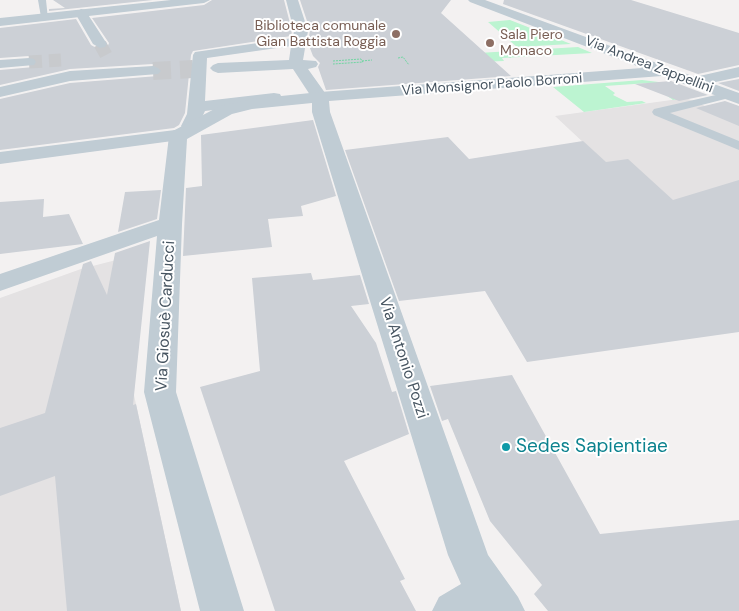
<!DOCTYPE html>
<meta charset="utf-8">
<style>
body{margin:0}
canvas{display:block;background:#f3f1f1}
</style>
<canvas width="739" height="611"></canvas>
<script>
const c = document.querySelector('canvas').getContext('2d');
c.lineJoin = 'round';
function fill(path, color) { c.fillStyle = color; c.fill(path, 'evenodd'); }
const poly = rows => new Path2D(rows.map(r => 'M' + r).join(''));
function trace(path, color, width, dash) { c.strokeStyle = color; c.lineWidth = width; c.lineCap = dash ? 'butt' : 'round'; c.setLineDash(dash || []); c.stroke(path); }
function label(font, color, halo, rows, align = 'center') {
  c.font = font + ' "DM Sans",sans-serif'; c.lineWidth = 4; c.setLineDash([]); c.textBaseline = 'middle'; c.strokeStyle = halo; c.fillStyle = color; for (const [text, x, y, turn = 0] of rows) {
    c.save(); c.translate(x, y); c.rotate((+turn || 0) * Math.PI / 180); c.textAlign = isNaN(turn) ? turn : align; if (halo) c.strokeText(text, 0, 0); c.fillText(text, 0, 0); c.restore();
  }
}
const education = poly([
 [686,98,717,111,739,108,739,298,646,201,555,116],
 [120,259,134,395,181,611,0,611,0,298,81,269]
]);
const green = poly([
 [510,20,571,44,517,47,488,22],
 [578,47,592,53,502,58,504,61,480,62,445,55],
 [642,80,675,84,704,95,673,100,649,83,605,86,615,93,613,95,627,102,642,101,646,103,584,112,553,87]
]);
const building = poly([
 [53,0,153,0,49,11,49,9,65,8],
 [212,0,284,0,292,31,291,36,193,51,191,55,185,113,179,125,174,128,0,150,0,99,70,83,158,76,163,71,159,67,153,64,70,69,0,85,0,70,34,67,38,63,36,58,29,56,0,58,0,28,76,19,91,45,100,50,107,48,109,43,92,18,204,5],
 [300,0,451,0,441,13,511,76,326,90,318,67,320,63,313,56,308,43,310,30],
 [504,0,631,0,739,33,739,65,698,74,503,4],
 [739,79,739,91,718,83],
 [671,81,708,95,679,101,635,84],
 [725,101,739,106,739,126,696,108],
 [313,120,336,196,301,206,303,216,268,219,272,247,183,256,186,188,202,186,201,135],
 [448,137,469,159,583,141,606,162,628,159,673,200,739,180,739,332,527,362,485,291,399,301,345,150],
 [161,190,157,219,118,232,125,192],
 [44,199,43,217,69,214,83,244,0,254,0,202],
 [150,241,133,405,136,404,181,611,67,611,55,476,0,496,0,428,45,413,83,264,91,261,107,295,115,253],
 [311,273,313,280,360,275,369,304,351,306,376,343,392,392,396,391,409,434,344,461,405,579,400,581,416,611,275,611,200,387,260,371,252,278],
 [512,375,600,534,739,520,739,611,548,611,534,594,542,585,490,521,448,419,442,421,430,386]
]);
const pedestrianTunnelFar1 = poly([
 [100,44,106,55],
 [29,62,61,60]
]);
const pedestrianTunnel = poly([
 [153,71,193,69]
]);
const path = poly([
 [502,50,511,58],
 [398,58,403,57,409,65],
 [333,61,361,59,363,62,333,64],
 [362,61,372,60]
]);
const service = poly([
 [38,0,46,0,48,19,41,17,38,0],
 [729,92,735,95,733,97,670,113,739,141,739,150,654,115,652,112,654,109,729,92]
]);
const pedestrian = poly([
 [286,0,298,0,308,31,303,60,316,61,318,64,316,67,308,69,328,97,326,101,314,101,293,69,218,73,213,71,210,68,213,65,218,63,289,60,291,46,207,58,205,101,274,93,280,94,282,98,280,102,274,103,205,111,196,130,187,131,189,134,187,138,180,140,0,164,0,152,183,129,181,126,187,114,193,55,195,52,293,38,294,31,286,0],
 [81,9,85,10,107,44,105,47,100,48,93,44,75,13,81,9],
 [29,58,34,59,36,62,34,65,0,68,0,60,29,58],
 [153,66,158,68,161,71,158,74,70,81,0,97,0,87,70,71,153,66]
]);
const minor = poly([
 [171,0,210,0,204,3,0,26,0,18,171,0],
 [468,0,485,0,695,77,739,67,739,77,711,83,739,93,739,104,662,76,329,101,330,112,488,555,518,597,525,611,432,611,439,597,461,584,448,555,312,112,312,103,252,109,232,114,187,139,182,224,176,392,244,611,200,611,144,392,157,236,0,291,0,274,159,220,169,136,171,132,220,106,252,99,320,92,642,68,470,2,468,0]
]);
const markers = [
 [396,34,5,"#8d6e63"],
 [490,43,5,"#8d6e63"],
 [506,447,5,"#0f9aa8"]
];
const farEducationnames = [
 ["Biblioteca comunale",386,26],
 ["Gian Battista Roggia",386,42],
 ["Sala Piero",500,35,"left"],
 ["Monaco",500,51,"left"]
];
const farStreetnames = [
 ["Via Andrea Zappellini",649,65,21],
 ["Via Monsignor Paolo Borroni",492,85,-4]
];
const streetNames = [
 ["Via Giosuè Carducci",166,316,-87],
 ["Via Antonio Pozzi",403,358,72]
];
const nearCulturenames = [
 ["Sedes Sapientiae",516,447]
];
fill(education, '#e4e2e3');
fill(green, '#bcf4d1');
fill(building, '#ccd0d6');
trace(pedestrianTunnelFar1, '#c8cacd', 13, [13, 7]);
trace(pedestrianTunnel, '#c8cacd', 18, [18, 9]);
trace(path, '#70d6a2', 1, [2, 1]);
fill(service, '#c0ccd4');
fill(pedestrian, '#c0ccd4');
fill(minor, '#c0ccd4');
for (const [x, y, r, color] of markers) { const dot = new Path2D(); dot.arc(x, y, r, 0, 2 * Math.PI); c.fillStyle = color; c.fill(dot); trace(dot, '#fff', 2); }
label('14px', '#785e54', '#fff', farEducationnames, 'right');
label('14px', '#475561', '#fff', farStreetnames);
label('16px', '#475561', '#fff', streetNames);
label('19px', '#0d838f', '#fff', nearCulturenames, 'left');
</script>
